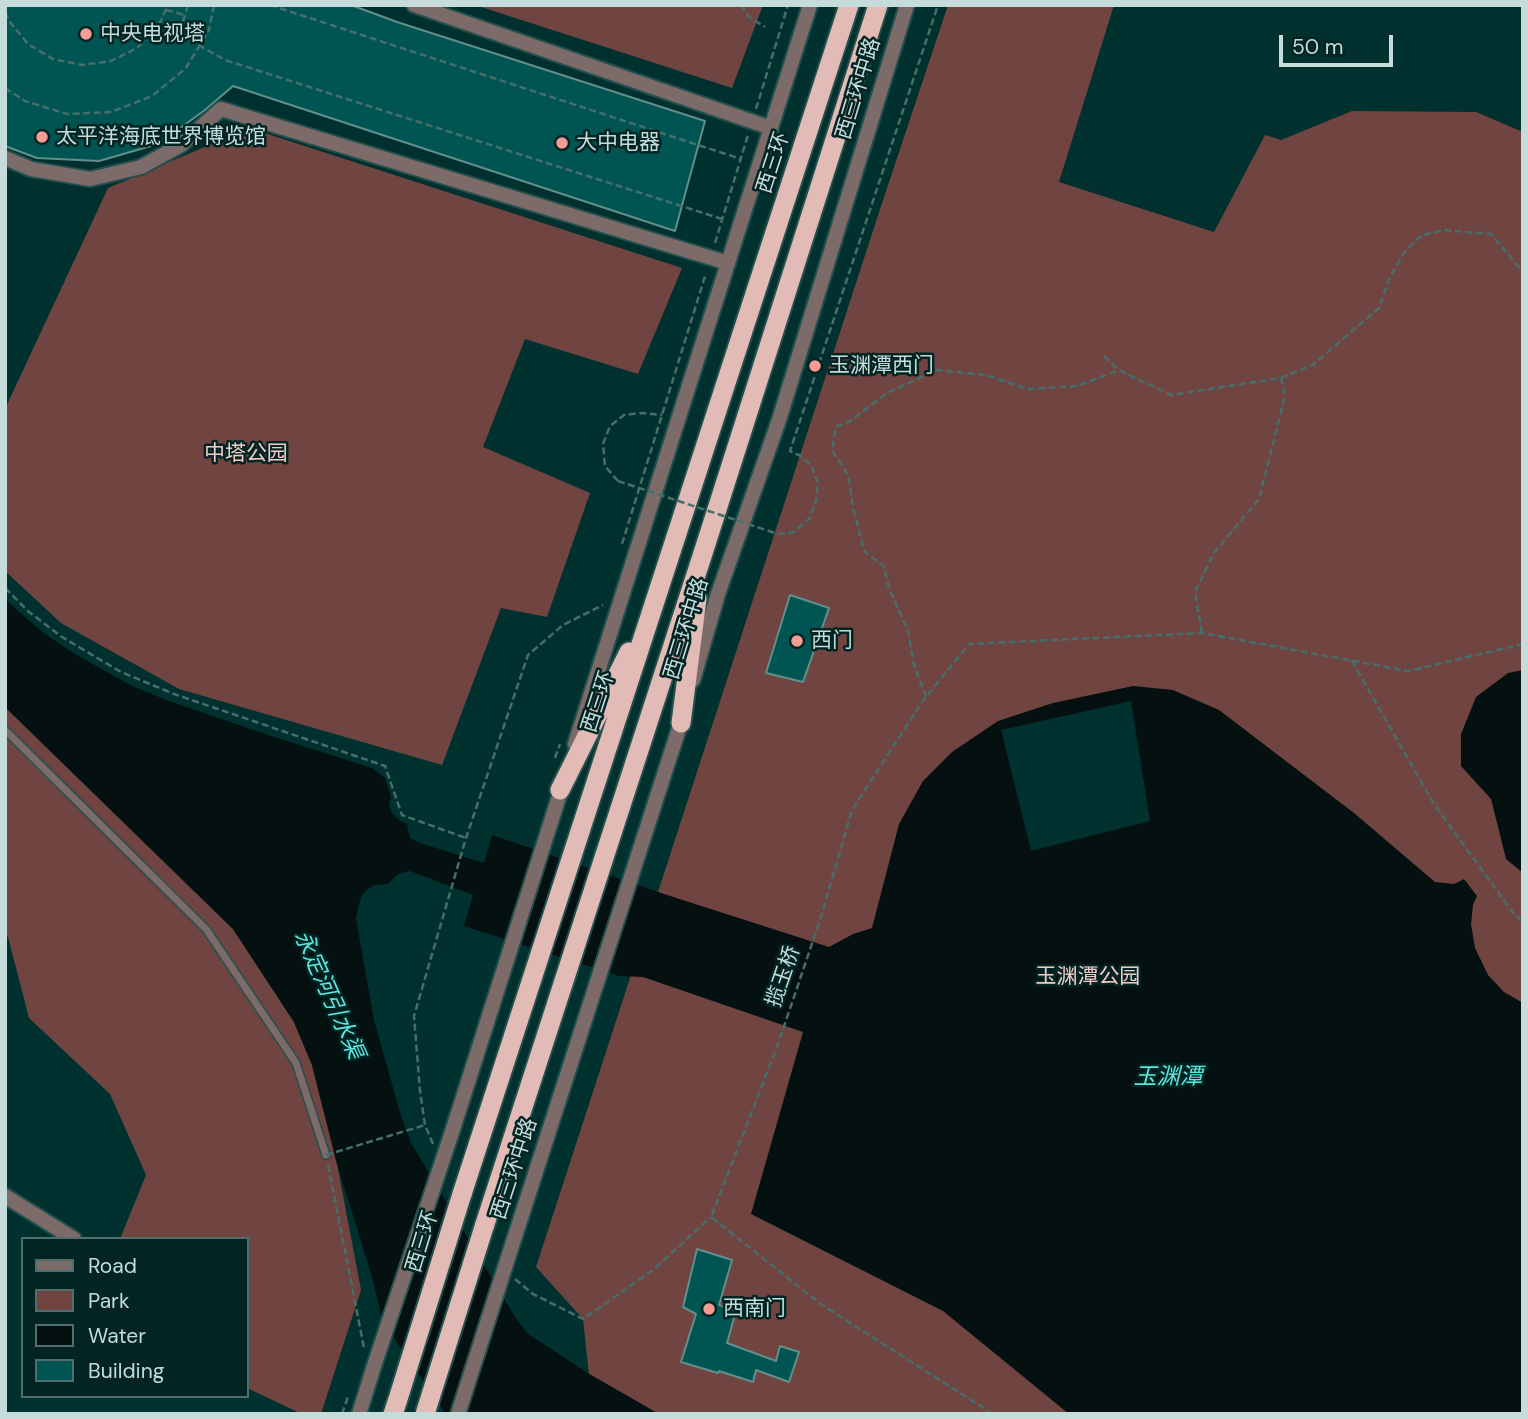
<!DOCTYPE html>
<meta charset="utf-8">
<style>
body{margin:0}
#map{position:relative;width:1528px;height:1419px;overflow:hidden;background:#00312e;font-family:"DM Sans",sans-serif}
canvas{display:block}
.frame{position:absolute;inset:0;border:7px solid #c5dcda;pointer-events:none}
.legend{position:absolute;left:21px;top:1237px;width:228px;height:161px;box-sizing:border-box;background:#022524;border:2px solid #506e6d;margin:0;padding:9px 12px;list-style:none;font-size:21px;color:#c5dcda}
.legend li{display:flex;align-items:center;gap:14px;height:35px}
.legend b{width:35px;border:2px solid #506e6d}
.scale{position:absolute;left:1279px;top:35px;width:114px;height:32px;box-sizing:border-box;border:4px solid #c5dcda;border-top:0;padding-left:9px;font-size:21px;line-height:24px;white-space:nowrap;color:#c5dcda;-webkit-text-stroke:5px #022524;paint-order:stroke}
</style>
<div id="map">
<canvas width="1528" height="1419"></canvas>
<div class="frame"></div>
<ul class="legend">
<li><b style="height:9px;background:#7d6b6a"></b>Road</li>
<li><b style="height:19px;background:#704441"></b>Park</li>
<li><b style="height:19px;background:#051110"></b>Water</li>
<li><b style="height:19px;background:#005552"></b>Building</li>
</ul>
<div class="scale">50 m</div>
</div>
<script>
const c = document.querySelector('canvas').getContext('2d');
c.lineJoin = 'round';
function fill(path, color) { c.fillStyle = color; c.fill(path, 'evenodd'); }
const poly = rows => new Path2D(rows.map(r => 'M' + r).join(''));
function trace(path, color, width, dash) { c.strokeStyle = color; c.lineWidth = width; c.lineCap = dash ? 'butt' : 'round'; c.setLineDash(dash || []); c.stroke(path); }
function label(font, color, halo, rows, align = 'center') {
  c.font = font + ' "DM Sans","Noto Sans SC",sans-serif'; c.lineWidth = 5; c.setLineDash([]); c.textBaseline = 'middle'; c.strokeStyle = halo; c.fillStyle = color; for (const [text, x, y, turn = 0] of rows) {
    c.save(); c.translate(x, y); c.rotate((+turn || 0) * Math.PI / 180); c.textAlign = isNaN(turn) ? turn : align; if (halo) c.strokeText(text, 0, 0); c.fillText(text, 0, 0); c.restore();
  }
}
const green = poly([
 [475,5,763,5,732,88],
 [948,5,1114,5,1059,182,1214,232,1265,135,1281,140,1352,111,1476,112,1523,132,1523,1414,593,1414,583,1319,536,1267,882,203],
 [249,128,682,268,638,374,525,339,483,447,590,493,547,617,501,608,442,765,179,689,61,623,5,571,5,409,108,188],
 [5,707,233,929,294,1022,312,1065,337,1164,361,1290,321,1414,302,1414,247,1388,247,1239,120,1239,146,1175,110,1094,29,1018,8,937,5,935]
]);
const water = poly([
 [5,599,18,611,45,634,75,654,132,686,169,701,265,734,372,768,385,778,391,797,389,805,392,813,399,820,407,824,410,838,420,843,484,863,492,835,664,894,829,947,853,934,872,928,899,824,923,781,952,752,998,721,1053,703,1133,686,1173,690,1219,710,1354,813,1435,882,1454,884,1464,879,1477,896,1473,905,1471,924,1475,948,1488,975,1504,992,1523,1003,1523,1414,1069,1414,943,1311,751,1214,803,1032,643,977,619,976,464,926,473,895,410,871,398,874,388,884,374,885,363,893,359,904,356,919,374,1020,399,1109,410,1141,515,1317,527,1333,586,1372,659,1414,446,1414,383,1322,372,1277,337,1164,312,1065,294,1022,233,929,5,707],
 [1523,670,1523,873,1506,859,1491,799,1461,766,1461,734,1476,697,1508,673]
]);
const pier = poly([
 [1131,701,1150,821,1031,851,1001,730]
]);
const building = poly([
 [5,5,351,5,397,22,705,121,675,231,233,86,205,110,158,144,99,161,37,158,5,146,5,5],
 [790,595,829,608,803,682,766,673,790,595],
 [697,1249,732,1260,719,1305,736,1311,727,1343,776,1361,780,1346,799,1352,789,1382,756,1370,753,1382,719,1371,718,1373,681,1362,696,1314,683,1307,697,1249]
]);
const path = poly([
 [188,5,179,34,225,60,722,219],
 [270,5,741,159],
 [741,5,749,17,765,27],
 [166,10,185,15],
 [5,12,9,21,28,44,53,59,82,65,111,61,137,48,158,27,168,5],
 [5,88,25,101,67,114,111,112,152,96,186,68,209,30,214,5],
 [756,109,788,5],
 [715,243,748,135],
 [1104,356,1119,370,1171,395,1281,378,1285,396,1259,499,1214,553,1195,592,1202,633],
 [1281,378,1314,364,1379,308,1389,279,1405,251,1422,235,1444,230,1491,234,1523,272],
 [618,481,605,466,603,444,610,426,624,415,641,413,662,415],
 [778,534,794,532,810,518,817,497,817,480,811,465,801,456,790,451,938,5],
 [622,544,706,273],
 [5,588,29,612,62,637,121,672,174,694,385,766,402,815,466,838],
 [1352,661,1434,804,1514,914,1523,922],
 [926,697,914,665,908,631,889,588,884,566,865,552,854,512,848,475,832,450,836,427,850,421,887,393,937,370,986,375,1028,389,1077,386,1119,370],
 [555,758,560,744],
 [433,1144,425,1125,420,1091,414,1016,466,838,528,655,563,625,603,605],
 [328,1165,364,1348],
 [515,1279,533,1294,583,1319,653,1270,711,1217],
 [342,1414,349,1394],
 [993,1414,822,1305,711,1217,777,1047,821,917,852,810,922,702,969,644,1202,633,1408,671,1523,644]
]);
const service = poly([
 [5,730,206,929,296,1063,326,1155]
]);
const minor = poly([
 [414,5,771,128],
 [5,158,31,169,90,179,141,167,181,145,221,109,728,263],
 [5,1196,74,1239]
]);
const tertiary = poly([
 [693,680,718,594,779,420,907,5],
 [575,744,810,5],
 [453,1129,563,784],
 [506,1264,683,716],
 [359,1414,375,1363]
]);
const trunk = poly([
 [681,723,697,599],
 [560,790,629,652],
 [462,1194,849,5],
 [484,1227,704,550,878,5],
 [393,1414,398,1399]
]);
const pathBridge = poly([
 [618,481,778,534],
 [326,1155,425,1125]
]);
const tertiaryBridge = poly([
 [375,1363,453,1129],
 [458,1414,506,1264]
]);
const trunkBridge = poly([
 [398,1399,462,1194],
 [425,1414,484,1227]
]);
const markers = [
 [86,34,7,"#f59c95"],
 [42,137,7,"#f59c95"],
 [562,143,7,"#f59c95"],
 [815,366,7,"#f59c95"],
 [797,641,7,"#f59c95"],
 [709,1309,7,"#f59c95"]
];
const poiNames = [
 ["中央电视塔",100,34],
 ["太平洋海底世界博览馆",56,137],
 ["大中电器",576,143],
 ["玉渊潭西门",829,366],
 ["西门",811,641],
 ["西南门",723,1309]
];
const streetNames = [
 ["西三环中路",859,89,-73],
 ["西三环",774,163,-72],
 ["西三环中路",687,629,-73],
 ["西三环",599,702,-72],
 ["揽玉桥",784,977,-71],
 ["西三环中路",515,1169,-72],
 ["西三环",423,1242,-73]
];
const parkNames = [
 ["中塔公园",246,454],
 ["玉渊潭公园",1088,977]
];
const waterNames = [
 ["永定河引水渠",328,995,66],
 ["玉渊潭",1168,1078]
];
fill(green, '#704441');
fill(water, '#051110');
fill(pier, '#00312e');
fill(building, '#005552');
trace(building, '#628f8b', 2);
trace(service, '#23504d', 10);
trace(minor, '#23504d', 18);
trace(tertiary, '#23504d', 18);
trace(trunk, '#23504d', 23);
trace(path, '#466e6b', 2.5, [7, 3.5]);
trace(service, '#7d6b6a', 7);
trace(minor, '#7d6b6a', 14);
trace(tertiary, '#7d6b6a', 14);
trace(trunk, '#e2bab6', 19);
trace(tertiaryBridge, '#23504d', 18, []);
trace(trunkBridge, '#23504d', 23, []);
trace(pathBridge, '#466e6b', 2.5, [7, 3.5]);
trace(tertiaryBridge, '#7d6b6a', 14);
trace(trunkBridge, '#e2bab6', 19);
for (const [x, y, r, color] of markers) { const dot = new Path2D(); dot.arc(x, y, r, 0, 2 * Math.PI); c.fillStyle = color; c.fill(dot); trace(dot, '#022524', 2.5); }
label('21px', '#c5dcda', '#022524', poiNames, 'left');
label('21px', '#c5dcda', '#022524', streetNames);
label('21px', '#f3cac6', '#022524', parkNames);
label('italic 23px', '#5ee6de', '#022524', waterNames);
</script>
